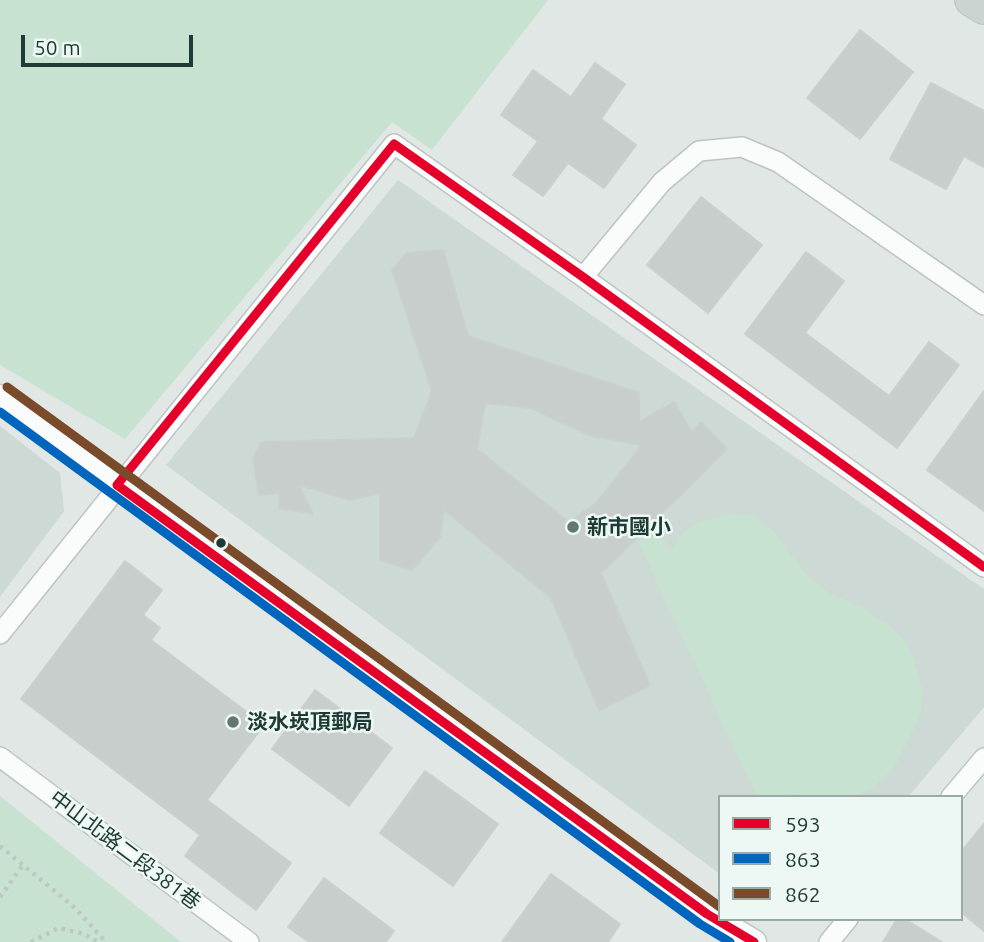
<!DOCTYPE html>
<meta charset="utf-8">
<style>
body{margin:0}
#map{position:relative;width:984px;height:942px;overflow:hidden;background:#e0e7e4;font-family:Ubuntu,sans-serif}
canvas{display:block}
.legend{position:absolute;left:718px;top:795px;width:245px;height:126px;box-sizing:border-box;background:#edf7f3;border:2px solid #9aaba7;margin:0;padding:9px 12px;list-style:none;font-size:21px;color:#1e3a34}
.legend li{display:flex;align-items:center;gap:14px;height:35px}
.legend b{width:35px;border:2px solid #9aaba7}
.scale{position:absolute;left:21px;top:35px;width:172px;height:32px;box-sizing:border-box;border:4px solid #1e3a34;border-top:0;padding-left:9px;font-size:21px;line-height:24px;white-space:nowrap;color:#1e3a34;-webkit-text-stroke:5px #edf7f3;paint-order:stroke}
</style>
<div id="map">
<canvas width="984" height="942"></canvas>
<ul class="legend">
<li><b style="height:9px;background:#e4002b"></b>593</li>
<li><b style="height:9px;background:#0065bd"></b>863</li>
<li><b style="height:9px;background:#7a4b2a"></b>862</li>
</ul>
<div class="scale">50 m</div>
</div>
<script>
const c = document.querySelector('canvas').getContext('2d');
c.lineJoin = 'round';
function fill(path, color) { c.fillStyle = color; c.fill(path, 'evenodd'); }
const poly = rows => new Path2D(rows.map(r => 'M' + r).join(''));
function trace(path, color, width, dash) { c.strokeStyle = color; c.lineWidth = width; c.lineCap = dash ? 'butt' : 'round'; c.setLineDash(dash || []); c.stroke(path); }
function label(font, color, halo, rows, align = 'center') {
  c.font = font + ' Ubuntu,"Noto Sans TC",sans-serif'; c.lineWidth = 5; c.setLineDash([]); c.textBaseline = 'middle'; c.strokeStyle = halo; c.fillStyle = color; for (const [text, x, y, turn = 0] of rows) {
    c.save(); c.translate(x, y); c.rotate((+turn || 0) * Math.PI / 180); c.textAlign = isNaN(turn) ? turn : align; if (halo) c.strokeText(text, 0, 0); c.fillText(text, 0, 0); c.restore();
  }
}
const built = poly([
 [398,180,984,589,984,707,908,797,720,797,720,874,166,465],
 [0,426,60,473,64,511,0,597]
]);
const green = poly([
 [0,0,548,0,432,150,392,122,125,439,0,365],
 [730,514,750,515,773,531,808,576,829,593,864,609,890,626,903,639,913,657,923,692,921,714,894,768,873,788,850,797,804,797,785,793,786,797,757,797,638,542,659,530,670,551,683,533,697,523],
 [0,796,181,942,0,942]
]);
const building = poly([
 [860,30,913,72,860,139,807,98,860,30],
 [595,63,625,84,601,119,636,145,604,188,568,163,543,196,513,175,538,141,501,115,533,70,571,97,595,63],
 [931,83,984,111,984,167,964,156,946,189,890,159,931,83],
 [701,197,762,245,708,313,647,265,701,197],
 [443,250,468,336,639,393,639,422,674,402,692,432,701,422,727,449,601,573,650,685,599,710,551,598,444,510,440,537,412,570,380,560,380,493,350,500,299,485,313,514,279,508,280,493,259,495,253,458,262,442,414,438,432,391,392,270,407,253,443,250],
 [485,403,531,408,591,436,642,445,596,503,569,522,477,449,485,403],
 [806,252,844,281,805,333,889,396,929,342,959,365,897,448,745,334,806,252],
 [984,391,984,511,927,470,984,391],
 [125,561,162,590,143,615,160,628,151,640,264,725,207,800,291,863,256,910,185,856,200,835,21,699,125,561],
 [315,690,392,748,349,806,272,749,315,690],
 [425,771,498,824,453,886,380,833,425,771],
 [984,824,984,931,961,912,961,852,984,824],
 [551,874,620,924,608,942,502,942,551,874],
 [324,878,394,931,386,942,309,942,288,927,324,878],
 [897,919,905,919,942,942,883,942,897,919]
]);
const path = poly([
 [0,846,74,907,106,942],
 [0,897,23,865],
 [31,942,59,928,84,934,98,942]
]);
const minor = poly([
 [583,277,662,182,699,151,742,147,778,162,984,305],
 [0,634,394,144,583,277,984,567],
 [0,757,249,942],
 [951,797,984,758],
 [829,942,848,919]
]);
const tertiary = poly([
 [0,397,707,914,754,942]
]);
const primary = poly([
 [971,0,984,8]
]);
const bus1 = poly([
 [754,942,707,914,117,485,394,144,583,277,984,567]
]);
const bus2 = poly([
 [0,412,700,924,730,942]
]);
const bus3 = poly([
 [7,387,720,907]
]);
const markers = [
 [573,527,7,"#627772"],
 [221,543,6,"#1e3a34"],
 [233,722,7,"#627772"]
];
const poiNames = [
 ["新市國小",587,527],
 ["淡水崁頂郵局",247,722]
];
const streetNames = [
 ["中山北路二段381巷",125,850,37]
];
fill(built, '#cdd9d4');
fill(green, '#c8e2d1');
fill(building, '#c7cecb');
trace(building, '#c9d0cd', 2);
trace(minor, '#bdc4c1', 22);
trace(tertiary, '#bdc4c1', 27);
trace(primary, '#bac4c1', 34);
trace(path, '#bec7c5', 4.5, [3.5, 5]);
trace(minor, '#fafbfb', 19);
trace(tertiary, '#fafbfb', 24);
trace(primary, '#ccd4d2', 32);
trace(bus1, '#e4002b', 9);
trace(bus2, '#0065bd', 9);
trace(bus3, '#7a4b2a', 9);
for (const [x, y, r, color] of markers) { const dot = new Path2D(); dot.arc(x, y, r, 0, 2 * Math.PI); c.fillStyle = color; c.fill(dot); trace(dot, '#edf7f3', 2.5); }
label('bold 21px', '#1e3a34', '#edf7f3', poiNames, 'left');
label('21px', '#1e3a34', '#edf7f3', streetNames);
</script>
